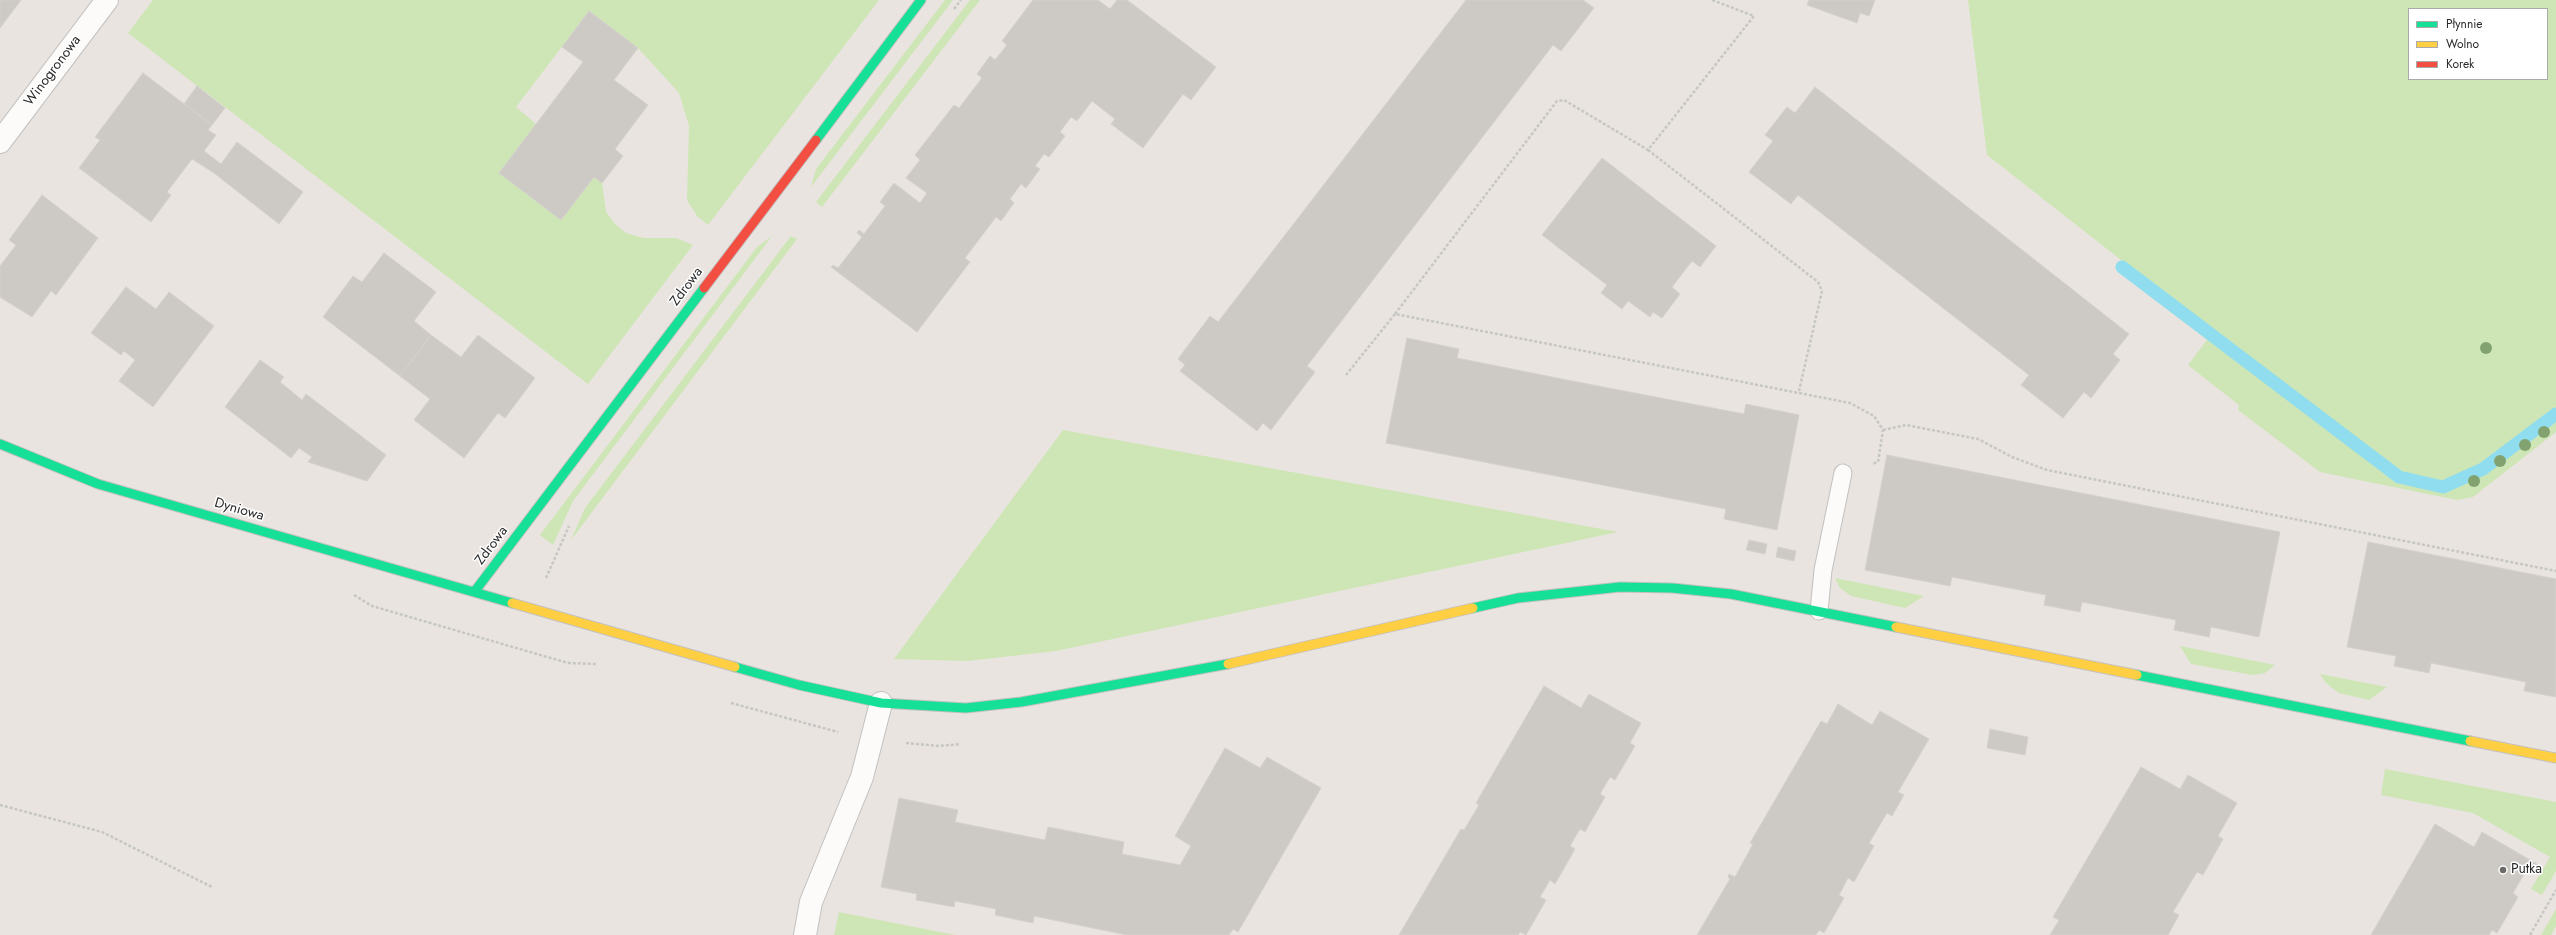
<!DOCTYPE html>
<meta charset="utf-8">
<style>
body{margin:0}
#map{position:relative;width:2556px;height:935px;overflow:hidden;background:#e9e4df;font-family:Jost,sans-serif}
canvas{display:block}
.legend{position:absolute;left:2408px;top:8px;width:140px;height:72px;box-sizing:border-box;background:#fff;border:1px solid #aaa;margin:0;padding:5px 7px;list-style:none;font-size:12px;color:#2a2a2a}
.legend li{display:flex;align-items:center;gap:8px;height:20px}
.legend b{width:20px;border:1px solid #aaa}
</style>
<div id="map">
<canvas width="2556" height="935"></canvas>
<ul class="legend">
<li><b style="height:5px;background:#16e098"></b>Płynnie</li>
<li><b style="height:5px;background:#ffcf43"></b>Wolno</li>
<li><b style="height:5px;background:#f24e42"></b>Korek</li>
</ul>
</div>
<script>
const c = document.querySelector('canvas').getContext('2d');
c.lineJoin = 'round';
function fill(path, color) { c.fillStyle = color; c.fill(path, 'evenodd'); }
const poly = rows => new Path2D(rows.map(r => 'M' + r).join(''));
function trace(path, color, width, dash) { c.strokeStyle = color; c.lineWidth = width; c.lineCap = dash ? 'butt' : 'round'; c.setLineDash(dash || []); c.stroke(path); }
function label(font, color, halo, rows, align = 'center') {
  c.font = font + ' Jost,sans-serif'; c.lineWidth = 3; c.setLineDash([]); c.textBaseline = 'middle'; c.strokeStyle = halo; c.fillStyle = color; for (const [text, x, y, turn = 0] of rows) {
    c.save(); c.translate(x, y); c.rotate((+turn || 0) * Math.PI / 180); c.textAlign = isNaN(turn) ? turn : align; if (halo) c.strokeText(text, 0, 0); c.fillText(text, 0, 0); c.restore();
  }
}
const green = poly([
 [153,0,879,0,708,225,697,216,687,200,689,126,679,93,638,48,589,11,516,107,536,124,499,173,561,220,594,177,602,183,606,212,615,224,626,233,644,238,676,238,693,245,588,384,128,33],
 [945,0,953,0,811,187,816,169],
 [970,0,980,0,822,207,816,202],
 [1968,0,2556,0,2556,432,2473,497,2457,500,2320,472,2238,410,2239,405,2188,365,2213,332,1987,155],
 [2409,9,2547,9,2547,79,2409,79],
 [772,236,573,501,553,545,540,535,757,247],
 [791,236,797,239,571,540,585,508],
 [1063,430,1618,532,1056,651,967,661,894,659],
 [1835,578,1924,596,1905,608,1851,596,1840,588],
 [2180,646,2275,665,2265,673,2253,675,2191,664],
 [2320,674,2387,687,2369,700,2339,693,2326,683],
 [2385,769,2556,802,2556,871,2542,895,2531,889,2550,857,2473,813,2381,795],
 [2556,909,2556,926,2551,935,2541,935],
 [839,912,955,935,834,935]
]);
const stream = poly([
 [2122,267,2399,477,2443,487,2483,469,2556,414]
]);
const building = poly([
 [0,0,21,0,0,28,0,0],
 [1033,0,1098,0,1110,9,1117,0,1127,0,1216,67,1191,100,1183,94,1143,148,1111,124,1115,119,1092,101,1077,121,1071,117,1060,132,1065,136,1049,157,1044,154,1035,166,1040,169,1026,188,1021,184,1010,199,1014,203,1001,221,996,217,965,258,970,262,917,332,831,267,833,265,838,268,862,237,857,233,859,230,864,234,885,206,880,202,894,183,920,203,927,193,906,178,920,160,915,155,954,105,959,108,982,78,977,74,990,56,995,60,1007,45,1002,41,1033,0],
 [1466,0,1583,0,1594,8,1561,51,1553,45,1307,366,1315,372,1271,430,1263,423,1257,431,1180,371,1185,365,1178,359,1210,316,1218,322,1466,0],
 [1809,0,1875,0,1869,16,1860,13,1857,23,1807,5,1809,0],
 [589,11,638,48,614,80,648,105,615,149,623,156,602,183,594,177,561,220,499,173,583,62,562,47,589,11],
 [143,73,212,125,208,130,216,135,204,151,221,164,237,142,303,192,279,224,214,173,192,159,167,192,171,195,151,222,79,168,100,140,95,137,143,73],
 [197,86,225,108,212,125,184,104,197,86],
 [1815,87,2129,334,2113,354,2120,360,2091,398,2084,392,2063,418,2021,385,2029,375,1798,195,1791,204,1749,172,1773,141,1765,135,1787,107,1795,113,1815,87],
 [1602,158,1716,246,1700,267,1692,261,1672,287,1680,294,1662,318,1653,312,1650,317,1628,301,1622,309,1601,293,1607,285,1542,235,1602,158],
 [42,195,98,238,56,295,51,291,32,317,0,297,0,266,16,245,9,240,42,195],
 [384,253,436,292,414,321,431,335,400,376,323,317,353,276,362,282,384,253],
 [126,287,156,309,169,292,214,326,153,407,119,381,135,360,124,351,121,355,91,333,126,287],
 [431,335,461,357,478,335,535,378,505,418,498,413,464,458,414,420,430,399,400,376,431,335],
 [1407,338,1459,349,1457,358,1567,380,1744,414,1746,404,1799,415,1777,530,1724,519,1726,509,1386,443,1407,338],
 [260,360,284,377,280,382,302,400,306,394,386,455,367,481,308,462,312,457,299,448,291,458,225,407,260,360],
 [1887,455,2280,532,2259,637,2211,627,2209,637,2174,630,2176,620,2082,602,2080,612,2044,605,2046,595,1952,577,1950,586,1865,570,1887,455],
 [1749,540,1767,544,1765,554,1746,550,1749,540],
 [2368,542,2556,579,2556,697,2524,691,2526,682,2431,663,2429,673,2394,666,2396,656,2347,647,2368,542],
 [1778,547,1796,551,1794,561,1776,557,1778,547],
 [1544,686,1581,708,1589,694,1641,723,1630,743,1635,746,1615,780,1610,777,1600,794,1605,797,1585,832,1580,829,1570,846,1575,849,1555,884,1550,880,1540,897,1546,900,1526,935,1520,932,1518,935,1399,935,1461,829,1464,830,1479,805,1476,803,1544,686],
 [1838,704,1872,725,1880,711,1929,739,1898,792,1904,795,1892,816,1887,813,1869,843,1874,846,1854,882,1848,878,1839,895,1844,898,1824,933,1819,930,1816,935,1697,935,1730,879,1728,877,1729,874,1735,877,1753,844,1750,843,1821,721,1827,724,1838,704],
 [1990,729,2028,737,2025,755,1987,748,1990,729],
 [1225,748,1260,768,1267,757,1321,788,1238,932,1233,929,1229,935,1127,935,1034,916,1033,923,995,915,996,909,955,901,954,907,916,900,917,894,881,887,899,798,958,810,955,822,1045,840,1048,827,1124,842,1122,854,1180,865,1191,846,1175,836,1225,748],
 [2141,767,2180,789,2188,775,2237,803,2218,836,2223,839,2203,875,2197,872,2173,912,2179,915,2168,935,2050,935,2059,920,2053,917,2141,767],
 [2435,824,2474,847,2482,832,2537,864,2536,867,2530,864,2513,893,2518,897,2497,933,2492,930,2489,935,2371,935,2435,824]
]);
const path = poly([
 [954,9,961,0],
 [1648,150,1818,282,1822,291,1799,391],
 [1395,314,1557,101,1564,100,1648,150,1754,16,1712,0],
 [1346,375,1395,314,1850,403,1874,416,1883,430,1878,462,1872,464],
 [1883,430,1906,425,1978,439,2012,457,2047,470,2556,571],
 [546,578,569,526],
 [354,595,372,606,523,650,568,663,596,664],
 [731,703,838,732],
 [906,743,939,746,961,744],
 [0,805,102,832,212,887],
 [2530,935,2556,890]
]);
const lane = poly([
 [1819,611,1823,570,1843,473]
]);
const street = poly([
 [0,142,107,0],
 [805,935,811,902,862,777,881,703]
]);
const fast = poly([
 [816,140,921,0],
 [0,444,98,484,512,603],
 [475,591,704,288],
 [1473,608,1518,598,1620,587,1672,588,1731,594,1896,627],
 [735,667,799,685,881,703,966,708,1021,702,1228,664],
 [2137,675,2470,741]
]);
const slow = poly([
 [512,603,735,667],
 [1896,627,2137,675],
 [1228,664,1473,608],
 [2470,741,2556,758]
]);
const jam = poly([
 [704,288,816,140]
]);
const trees = [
 [2486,348],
 [2544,432],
 [2525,445],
 [2500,461],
 [2474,481]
];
const markers = [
 [2503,870,4,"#6d6b69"]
];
const streetNames = [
 ["Winogronowa",53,71,-53],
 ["Zdrowa",687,287,-53],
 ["Dyniowa",239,510,16],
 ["Zdrowa",492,546,-53]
];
const poiNames = [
 ["Putka",2511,870]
];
fill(green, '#cee6b6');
trace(stream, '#8fddef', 13);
fill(building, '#cdcac6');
trace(building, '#d4d0cb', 1);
trace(lane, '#c2c1c1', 19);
trace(street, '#c2c1c1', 24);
trace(fast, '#c2c1c1', 11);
trace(slow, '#c2c1c1', 11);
trace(jam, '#c2c1c1', 11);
trace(path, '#c6c6c5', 2.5, [3, 2]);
trace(lane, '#fcfbfa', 17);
trace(street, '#fcfbfa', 22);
trace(fast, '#16e098', 9);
trace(slow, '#ffcf43', 9);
trace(jam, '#f24e42', 9);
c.fillStyle = '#82a270';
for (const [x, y] of trees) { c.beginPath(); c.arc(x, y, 6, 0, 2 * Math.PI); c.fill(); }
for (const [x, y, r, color] of markers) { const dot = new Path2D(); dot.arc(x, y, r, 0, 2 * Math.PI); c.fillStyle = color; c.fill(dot); trace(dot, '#fff', 1.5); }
label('14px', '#2a2a2a', '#fff', streetNames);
label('14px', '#2a2a2a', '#fff', poiNames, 'left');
</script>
